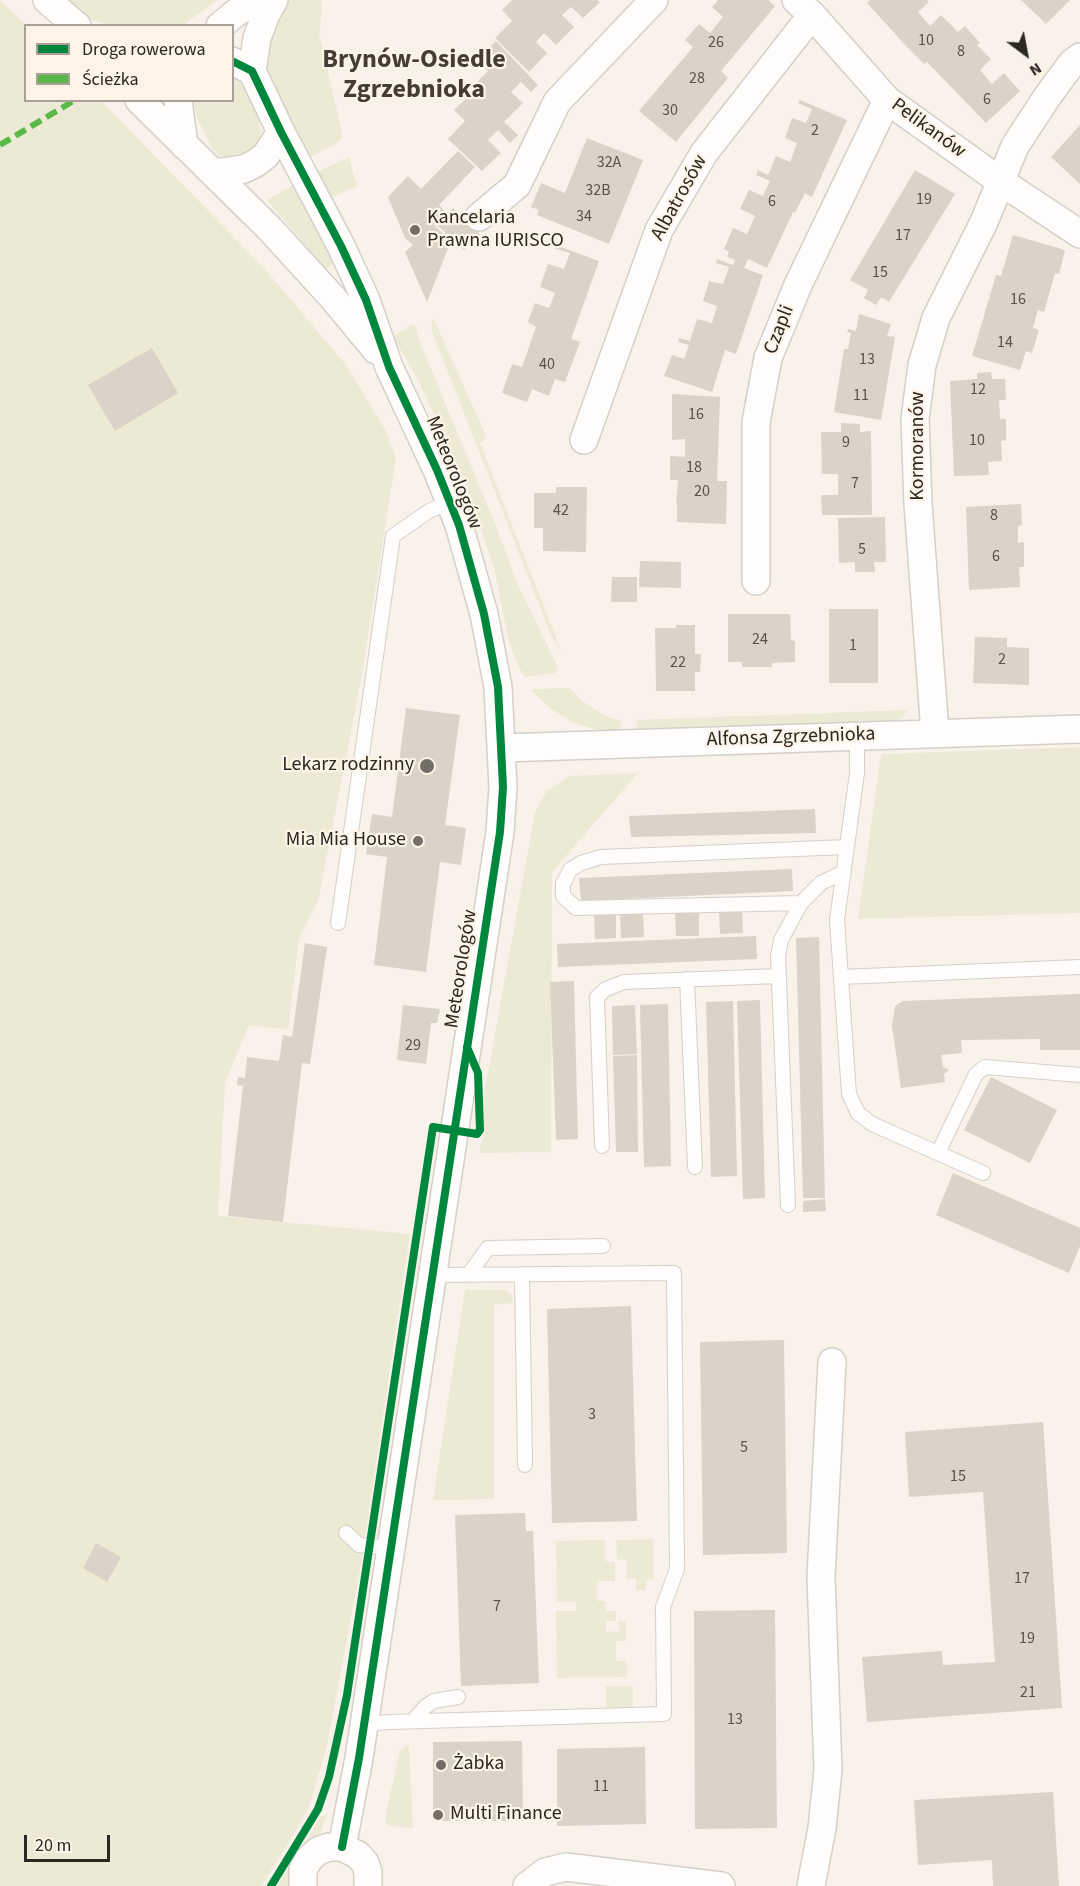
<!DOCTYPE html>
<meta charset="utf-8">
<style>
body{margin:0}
#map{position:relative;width:1080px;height:1886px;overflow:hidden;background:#f8f2eb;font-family:"Source Sans 3",sans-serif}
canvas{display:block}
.legend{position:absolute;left:24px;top:24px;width:210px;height:78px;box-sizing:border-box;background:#fdf3e6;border:2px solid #a9a198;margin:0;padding:8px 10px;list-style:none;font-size:18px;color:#2b2722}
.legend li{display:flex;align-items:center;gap:12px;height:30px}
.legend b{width:30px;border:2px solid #a9a198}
.north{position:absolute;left:996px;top:24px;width:60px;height:60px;-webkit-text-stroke:4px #fdf3e6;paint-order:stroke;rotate:148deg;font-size:16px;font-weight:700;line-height:24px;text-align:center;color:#2b2722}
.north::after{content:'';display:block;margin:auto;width:21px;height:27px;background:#2b2722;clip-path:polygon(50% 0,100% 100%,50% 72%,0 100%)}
.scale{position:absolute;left:24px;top:1835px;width:86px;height:27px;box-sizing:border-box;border:3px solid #2b2722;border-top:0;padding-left:8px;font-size:18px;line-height:21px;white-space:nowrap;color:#2b2722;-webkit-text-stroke:4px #fdf3e6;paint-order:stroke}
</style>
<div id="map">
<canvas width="1080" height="1886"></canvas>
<ul class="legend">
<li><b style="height:8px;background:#00873e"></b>Droga rowerowa</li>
<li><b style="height:8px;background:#58b947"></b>Ścieżka</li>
</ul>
<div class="north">N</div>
<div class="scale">20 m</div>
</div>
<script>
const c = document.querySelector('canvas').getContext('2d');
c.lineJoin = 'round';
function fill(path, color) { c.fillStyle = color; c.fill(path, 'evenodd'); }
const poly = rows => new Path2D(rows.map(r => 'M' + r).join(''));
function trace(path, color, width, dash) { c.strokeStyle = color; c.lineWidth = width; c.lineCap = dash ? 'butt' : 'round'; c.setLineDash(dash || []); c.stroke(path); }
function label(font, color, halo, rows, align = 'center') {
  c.font = font + ' "Source Sans 3",sans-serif'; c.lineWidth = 4.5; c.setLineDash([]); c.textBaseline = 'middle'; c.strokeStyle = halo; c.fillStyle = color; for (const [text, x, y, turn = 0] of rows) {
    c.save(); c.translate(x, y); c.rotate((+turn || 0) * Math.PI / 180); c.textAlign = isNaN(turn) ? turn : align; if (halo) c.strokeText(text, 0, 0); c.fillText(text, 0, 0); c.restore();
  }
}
const green = poly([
 [0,0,26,25,26,100,101,101,265,269,346,365,386,431,396,458,362,675,318,901,299,939,288,1030,249,1025,225,1083,218,1216,410,1234,362,1558,327,1746,309,1807,293,1836,261,1886,0,1886],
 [66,0,217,0,182,26,110,25,84,18],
 [290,0,321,0,322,11,319,33,342,133,341,139,337,143,308,158,267,75,269,46,281,11],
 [233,75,242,83,257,116,261,131,256,148,239,157,229,158,220,156,213,150,198,120,193,101,232,100],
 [349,157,357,186,325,200,313,174],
 [295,184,336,260,328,268,323,266,267,200],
 [433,317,487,438,480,443,562,653,551,635,433,334,431,329],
 [413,324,416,327,419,340,494,521,518,585,556,663,558,669,555,673,525,677,518,666,508,638,494,568,465,481,415,374,394,339,395,335],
 [570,688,581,700,601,713,610,718,620,720,622,731,601,731,574,723,548,707,531,689],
 [907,710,902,718,894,721,637,730,637,720],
 [1080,747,1080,913,858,919,881,754],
 [638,773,552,872,551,1152,479,1153,484,1131,483,1100,535,812,546,792,569,776],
 [465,1289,505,1290,512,1295,513,1303,494,1305,494,1499,433,1500],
 [653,1539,654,1579,646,1580,646,1590,636,1590,636,1579,627,1579,626,1559,617,1560,616,1540],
 [605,1540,605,1561,615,1562,615,1581,597,1581,597,1601,605,1601,606,1611,616,1611,616,1621,606,1621,606,1632,619,1631,619,1621,626,1621,626,1641,616,1641,616,1661,627,1661,627,1677,557,1678,556,1611,575,1611,576,1602,557,1602,556,1541],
 [606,1686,633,1686,633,1707,606,1707],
 [409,1745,413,1828,388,1826,385,1822,385,1817,400,1751,405,1746],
 [327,1815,320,1834,289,1886,278,1886,321,1816]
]);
const building = poly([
 [512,0,597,0,600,2,583,18,571,7,562,15,574,27,556,45,544,33,536,42,547,53,529,72,495,38,512,21,502,10],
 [718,0,768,0,775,6,721,71,728,78,676,142,639,111,693,47,685,40,699,24,710,33,723,17,712,7],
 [870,0,927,0,929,2,918,12,930,26,941,15,958,32,965,26,980,43,977,45,991,59,980,70,992,84,1004,73,1020,91,986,123,927,62,924,64,908,48,867,3],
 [1021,0,1070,0,1046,24],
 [496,41,538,85,531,92,521,82,511,92,523,103,504,122,518,135,510,143,498,130,488,140,501,153,482,171,448,139,465,121,454,110,474,91,471,88,488,71,477,60],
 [800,100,847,120,812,197,805,193,795,213,793,212,767,268,748,259,744,268,763,275,736,354,725,350,712,392,664,376,672,355,684,359,689,345,678,342,679,338,690,341,697,319,712,323,717,306,703,301,709,281,723,284,729,267,716,263,717,259,733,265,735,260,727,257,729,252,724,249,733,228,747,234,755,216,740,209,749,190,763,196,770,181,756,175,758,170,768,175,776,156,790,162,797,143,785,138,792,118,806,123,812,109,798,103],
 [1080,125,1080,184,1051,157],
 [587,138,643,160,609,244,537,215,539,210,531,207,541,183,565,193],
 [458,151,475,167,439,205,446,213,434,225,451,241,427,302,405,252,413,245,405,238,388,197,408,176,421,189],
 [915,170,955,194,889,302,881,297,876,305,864,298,868,290,850,280],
 [453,208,480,234,464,250,437,225],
 [1013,235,1065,250,1059,274,1055,273,1044,312,1038,310,1033,328,1039,330,1032,353,1026,351,1020,370,972,356,996,275,1001,276],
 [555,245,599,261,571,339,580,342,565,382,555,379,549,396,532,389,527,402,502,393,512,364,522,367,536,327,528,322,535,303,549,308,555,293,540,287,548,264,564,269,570,253,554,248],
 [859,314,891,324,887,336,895,337,881,420,834,412,844,349,848,349,851,333,847,332,848,329,856,331],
 [152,348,178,393,115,431,88,385],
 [991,372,992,379,1005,379,1006,400,999,400,1000,419,1006,419,1006,440,1001,441,1002,461,988,462,989,475,954,476,950,381,977,379,977,373],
 [672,394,720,397,717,481,727,481,726,524,677,522,677,503,676,503,678,480,670,480,670,456,685,457,685,439,672,440],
 [841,423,860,424,860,432,871,431,872,515,822,515,821,495,838,495,838,474,822,474,821,432,841,432],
 [556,487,587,487,586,552,543,551,543,528,534,528,534,493,556,493],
 [1021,504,1022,525,1018,526,1018,543,1024,542,1024,567,1019,567,1020,587,969,590,966,507],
 [885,517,886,562,874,562,875,572,855,572,855,562,839,563,838,518],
 [640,561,681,562,681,588,639,587],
 [612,577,637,577,637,602,611,602],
 [829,609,878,609,878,683,829,683],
 [728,614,790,614,791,640,795,641,795,662,772,663,772,667,742,667,742,662,728,662],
 [676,625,695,625,695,654,701,654,700,672,695,672,695,691,656,691,655,628,676,628],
 [975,637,1007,638,1007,647,1029,648,1029,685,973,683],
 [406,708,460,715,445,825,466,828,461,865,440,862,426,972,374,965,387,857,366,854,372,814,392,817],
 [815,809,816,833,631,837,629,816],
 [792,869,793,891,581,901,579,878],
 [742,909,743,933,720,934,719,910],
 [699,911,699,936,676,936,675,912],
 [620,913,643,913,644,937,621,938],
 [594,914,616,914,616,938,595,939],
 [756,936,757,959,558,967,557,944],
 [819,937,825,1198,803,1198,796,938],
 [305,943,327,947,310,1064,302,1063,283,1222,228,1216,243,1086,237,1085,238,1077,245,1078,247,1057,279,1061,283,1035,292,1037],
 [574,981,578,1139,556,1140,550,982],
 [1080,994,1080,1050,1040,1050,1040,1039,961,1040,962,1053,941,1055,943,1067,949,1070,944,1074,945,1082,901,1088,892,1026,895,1006,903,1001],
 [760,1000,765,1198,743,1199,737,1001],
 [733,1001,737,1176,711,1177,706,1002],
 [668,1004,671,1166,644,1167,640,1005],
 [403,1005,440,1009,437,1023,431,1023,426,1064,397,1060],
 [635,1005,637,1054,613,1055,612,1006],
 [637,1055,638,1152,616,1152,613,1056],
 [991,1077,1057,1110,1030,1163,964,1130],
 [953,1173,1080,1228,1080,1246,1069,1273,936,1215],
 [825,1199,826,1211,803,1212,803,1201],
 [631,1306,637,1521,552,1523,547,1309],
 [784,1340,787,1553,703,1555,700,1342],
 [1043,1422,1062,1708,867,1722,862,1657,942,1651,943,1665,995,1662,983,1492,909,1497,905,1432],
 [525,1513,526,1531,533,1531,539,1683,461,1686,455,1515],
 [96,1543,121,1557,107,1582,83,1568],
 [775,1610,777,1828,695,1829,694,1611],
 [522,1741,523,1821,433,1821,433,1742],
 [645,1747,646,1824,557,1826,557,1749],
 [1053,1792,1059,1886,993,1886,992,1860,918,1865,914,1800]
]);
const service = poly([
 [857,736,857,773,837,920,849,1094,858,1113,872,1124,983,1173],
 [801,903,576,908,563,896,563,884,570,870,581,863,601,857,847,847],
 [338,923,393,536,429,511,450,502],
 [841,977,1080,967],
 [687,979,695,1167],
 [602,1146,597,997,606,989,624,982,778,976],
 [938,1153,976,1074,985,1067,1080,1075],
 [788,1205,778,956,781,940,801,903,821,883,844,872],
 [469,1274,488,1248,603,1246],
 [522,1274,525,1465],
 [346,1533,359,1545,391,1548],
 [413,1721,425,1707,434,1701,458,1697],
 [364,1724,390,1722,664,1714,663,1607,677,1569,674,1273,433,1275]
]);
const minor = poly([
 [47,0,77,26],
 [796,0,812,15,887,100,1000,181,1080,234],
 [220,26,237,12,258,0],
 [232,61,252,71,281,132,341,246,366,300,389,367,437,470,459,525,484,614,498,687,503,787,500,832,359,1758,342,1847],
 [252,71,257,38,266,14,274,0],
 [139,100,269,228,333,298,376,350],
 [178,100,184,145],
 [214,173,244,169,256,163,266,155,281,132],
 [479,217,517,185,557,102,654,0],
 [584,440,659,230,704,153,812,15],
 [756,581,756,422,768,358,798,285,887,100],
 [935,733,918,504,915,419,922,365,936,318,984,222,1015,146,1047,97,1072,63,1080,57],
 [502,748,1080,729],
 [303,1886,303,1870,309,1859,318,1851,329,1847,342,1847,358,1855,365,1863,368,1872,368,1886],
 [527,1886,545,1872,566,1867,721,1886],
 [811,1886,822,1828,828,1770,821,1577,832,1362]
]);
const quiet = poly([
 [0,145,75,100]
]);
const cycleway = poly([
 [232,61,252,71,281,132,341,246,366,300,389,367,437,470,459,525,484,614,498,687,503,787,500,832,359,1758,342,1847],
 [271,1886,318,1809,329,1777,347,1695,433,1127,477,1134,480,1130,478,1073,467,1047]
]);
const markers = [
 [415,230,6,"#736e68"],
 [427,766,8,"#736e68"],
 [418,841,6,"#736e68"],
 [441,1765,6,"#736e68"],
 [438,1815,6,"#736e68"]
];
const numberNames = [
 ["10",926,41],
 ["26",716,43],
 ["8",961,52],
 ["28",697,79],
 ["6",987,100],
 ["30",670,111],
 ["2",815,131],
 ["32A",609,163],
 ["32B",598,191],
 ["19",924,200],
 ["6",772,202],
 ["34",584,217],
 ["17",903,236],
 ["15",880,273],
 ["16",1018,300],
 ["14",1005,343],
 ["13",867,360],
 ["40",547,365],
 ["12",978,390],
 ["11",861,396],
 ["16",696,415],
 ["10",977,441],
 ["9",846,443],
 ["18",694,468],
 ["7",855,484],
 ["20",702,492],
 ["42",561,511],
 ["8",994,516],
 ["5",862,550],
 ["6",996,557],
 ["24",760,640],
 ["1",853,646],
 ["2",1002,660],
 ["22",678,663],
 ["29",413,1046],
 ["3",592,1415],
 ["5",744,1448],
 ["15",958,1477],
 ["17",1022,1579],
 ["7",497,1607],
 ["19",1027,1639],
 ["21",1028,1693],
 ["13",735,1720],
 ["11",601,1787]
];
const streetNames = [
 ["Pelikanów",928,129,36],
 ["Albatrosów",680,198,-61],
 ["Czapli",780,330,-69],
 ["Kormoranów",919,446,-90],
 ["Meteorologów",453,473,68],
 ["Alfonsa Zgrzebnioka",791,738,-2],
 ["Meteorologów",462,969,-81]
];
const poiNames = [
 ["Kancelaria",427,219],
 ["Prawna IURISCO",427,242],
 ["Lekarz rodzinny",414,766,"right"],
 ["Mia Mia House",406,841,"right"],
 ["Żabka",453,1765],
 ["Multi Finance",450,1815]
];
const districtNames = [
 ["Brynów-Osiedle",414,61],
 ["Zgrzebnioka",414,91]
];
fill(green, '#ecead5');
fill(building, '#dbd3c7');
trace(service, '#d4cfc9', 16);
trace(minor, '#d4cfc9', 30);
trace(service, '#fefdfc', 14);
trace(minor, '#fefdfc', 27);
trace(quiet, '#58b947', 6, [12, 6]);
trace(cycleway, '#00873e', 8);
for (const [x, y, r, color] of markers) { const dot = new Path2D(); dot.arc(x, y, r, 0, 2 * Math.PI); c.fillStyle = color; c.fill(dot); trace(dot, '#fdf3e6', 2); }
label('16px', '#57524b', null, numberNames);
label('20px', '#2b2722', '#fdf3e6', streetNames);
label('20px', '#2b2722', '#fdf3e6', poiNames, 'left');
label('bold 26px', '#453d33', '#fdf3e6', districtNames);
</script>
